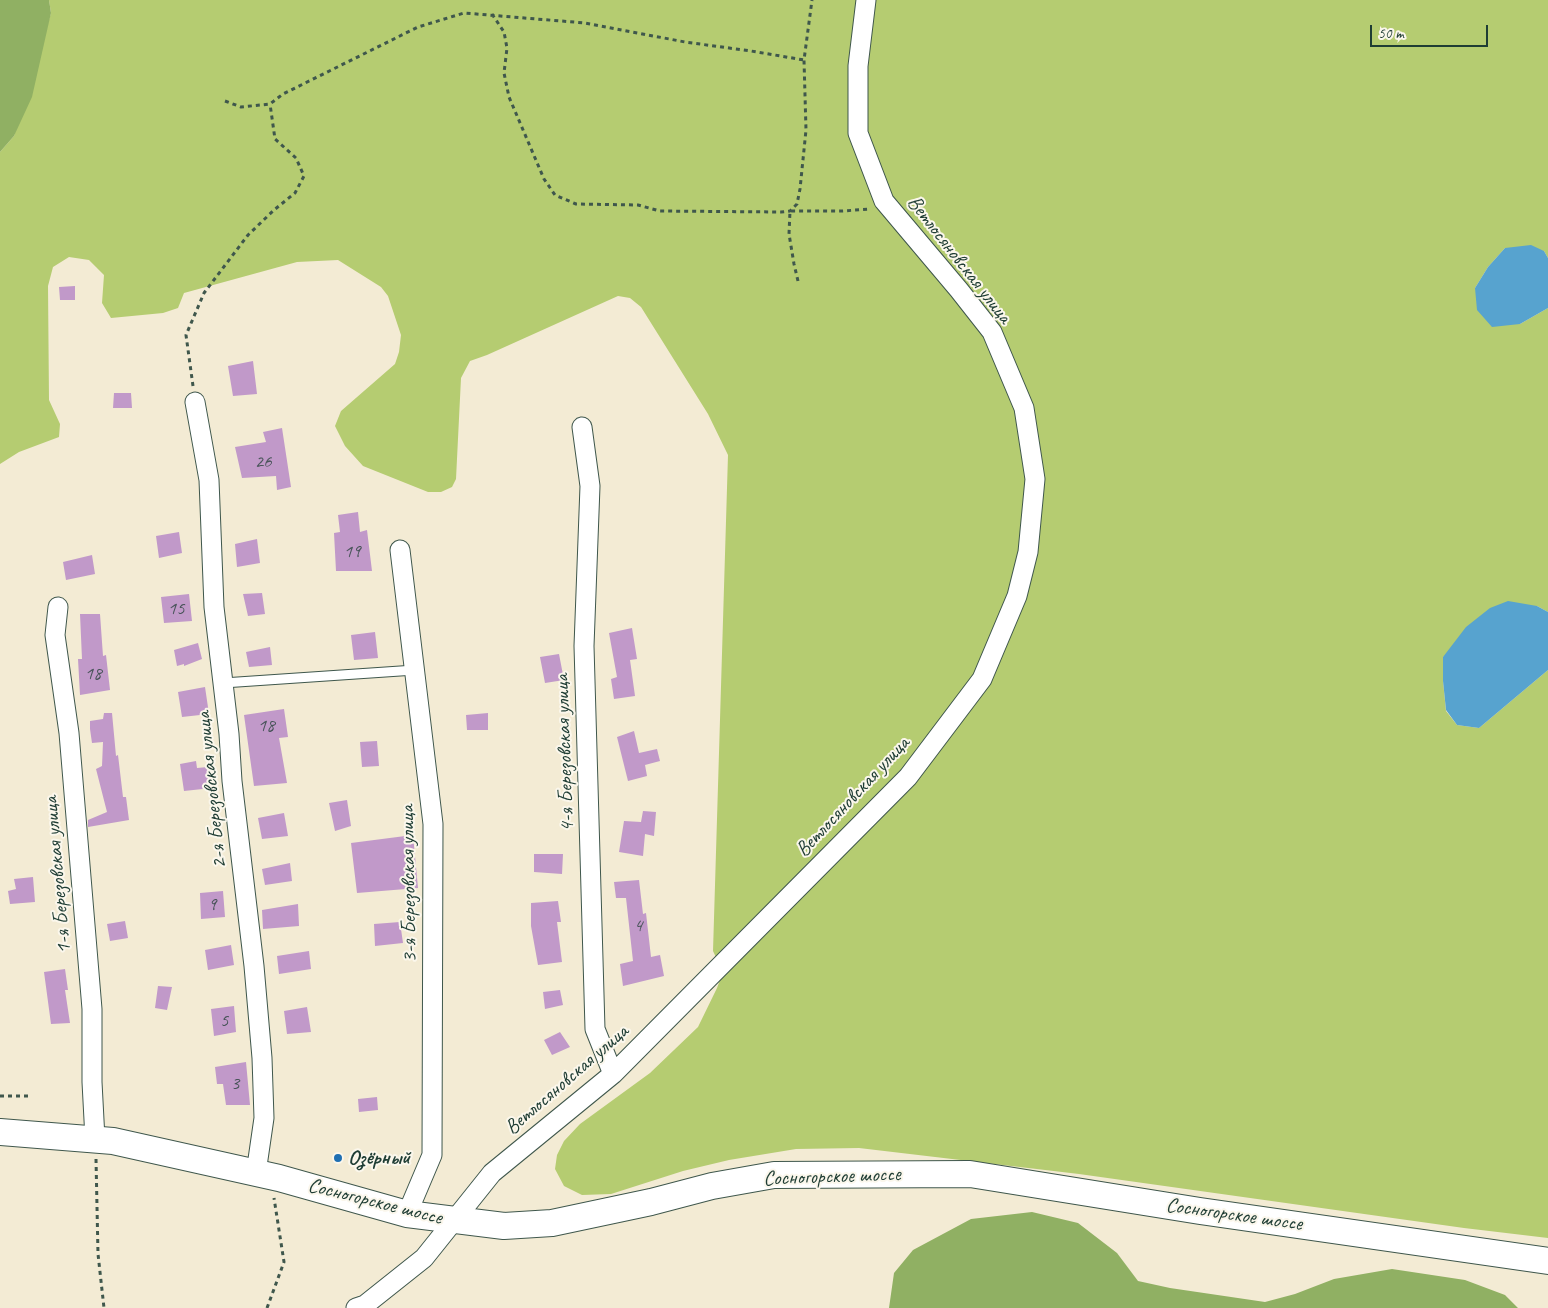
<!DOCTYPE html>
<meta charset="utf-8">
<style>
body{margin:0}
#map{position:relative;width:1548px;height:1308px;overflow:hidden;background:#f3ebd4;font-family:Caveat,sans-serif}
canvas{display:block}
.scale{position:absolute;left:1370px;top:25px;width:118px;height:22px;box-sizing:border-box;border:2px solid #1f3d34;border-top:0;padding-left:6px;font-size:15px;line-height:18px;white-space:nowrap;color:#1f3d34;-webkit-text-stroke:4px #fbf7ec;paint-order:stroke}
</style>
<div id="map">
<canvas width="1548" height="1308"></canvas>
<div class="scale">50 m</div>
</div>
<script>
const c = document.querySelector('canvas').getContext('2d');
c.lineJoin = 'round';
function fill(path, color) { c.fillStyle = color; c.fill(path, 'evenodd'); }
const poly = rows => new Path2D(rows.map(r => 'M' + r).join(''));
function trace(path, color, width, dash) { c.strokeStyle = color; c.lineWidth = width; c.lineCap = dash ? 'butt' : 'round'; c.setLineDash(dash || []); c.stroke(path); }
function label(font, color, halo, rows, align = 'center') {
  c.font = font + ' Caveat,sans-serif'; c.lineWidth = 4; c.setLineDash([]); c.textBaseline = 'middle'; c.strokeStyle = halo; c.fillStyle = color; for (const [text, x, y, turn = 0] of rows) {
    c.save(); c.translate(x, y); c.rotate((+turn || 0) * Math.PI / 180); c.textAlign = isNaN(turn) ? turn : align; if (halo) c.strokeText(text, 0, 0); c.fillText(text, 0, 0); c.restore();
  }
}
const green = poly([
 [49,0,1548,0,1548,258,1544,251,1505,248,1488,267,1475,288,1520,324,1548,308,1548,612,1537,606,1443,657,1443,681,1446,711,1457,725,1479,728,1548,670,1548,1238,1464,1228,1079,1174,859,1148,796,1149,729,1160,683,1171,611,1194,582,1195,564,1186,555,1169,557,1155,564,1141,580,1124,650,1073,698,1027,717,988,723,972,713,951,728,455,708,414,641,307,630,298,618,296,487,355,470,361,461,378,456,479,452,487,441,492,428,492,363,466,345,446,335,426,341,411,395,364,399,352,401,335,388,296,381,287,338,260,297,262,184,293,178,308,163,313,111,318,102,303,104,275,89,260,69,257,53,267,48,286,49,400,60,424,59,437,19,452,0,464,0,152,14,136,51,13]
]);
const forest = poly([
 [0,0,49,0,51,13,32,97,14,136,0,152],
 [1032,1212,1078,1223,1117,1253,1138,1281,1170,1288,1265,1302,1295,1294,1334,1279,1392,1269,1465,1280,1505,1295,1518,1308,889,1308,894,1273,913,1250,971,1219]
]);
const water = poly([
 [1531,245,1544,251,1548,258,1548,308,1520,324,1492,327,1477,310,1475,288,1488,267,1505,248],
 [1508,601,1537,606,1548,612,1548,670,1479,728,1457,725,1446,710,1443,681,1443,657,1466,627,1490,608]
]);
const building = poly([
 [75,286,75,300,60,300,59,287],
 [253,361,257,394,233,396,228,366],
 [114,393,131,393,132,408,113,408],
 [282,428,291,487,277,490,276,476,242,478,235,447,266,442,263,432],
 [358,512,360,532,367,530,372,571,336,571,334,533,340,532,338,515],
 [179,532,182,553,159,558,156,536],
 [257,539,260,563,237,567,235,544],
 [92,555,95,574,66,580,63,562],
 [262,593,265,614,248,616,243,594],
 [189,594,192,621,164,623,161,597],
 [80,614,100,614,103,656,106,655,110,690,80,695,78,659,82,659],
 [632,628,637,659,630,660,635,696,614,699,611,679,617,677,609,633],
 [375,632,378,658,354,660,351,635],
 [198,643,202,659,184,666,184,664,177,666,174,650],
 [270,647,272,665,249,667,246,652],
 [559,654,564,680,545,683,540,657],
 [205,687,209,714,182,717,178,692],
 [284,709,288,737,279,738,287,783,254,786,244,715],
 [104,713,112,713,116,756,118,755,123,797,126,797,129,820,88,827,88,820,107,812,96,769,102,766,103,742,92,743,90,729,90,721,103,719],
 [488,713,488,730,467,730,466,715],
 [634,731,639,753,657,749,660,761,645,765,647,776,628,781,617,737],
 [377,741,379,766,362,767,360,742],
 [196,761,197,768,208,767,212,788,184,791,180,764],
 [347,800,351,826,335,831,329,803],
 [643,811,656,812,654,836,645,834,643,856,619,852,624,821,641,822],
 [284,813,288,836,262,839,258,818],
 [413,835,418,888,357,893,351,843],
 [534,854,563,854,562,874,534,872],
 [290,863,292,881,265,885,262,869],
 [33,877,35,902,10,904,8,891,16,889,14,879],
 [639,880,643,914,646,913,651,957,660,955,664,976,623,986,620,964,633,961,626,898,616,898,614,882],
 [223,891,225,917,201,919,200,893],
 [558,901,561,922,557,922,562,962,538,965,531,926,531,903],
 [298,904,299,926,263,929,262,910],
 [125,921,128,938,110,941,107,924],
 [400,922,403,943,375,946,374,924],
 [231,945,234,965,208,970,205,950],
 [309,951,311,969,279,974,277,956],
 [65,969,68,990,65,990,70,1023,51,1024,44,972],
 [158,986,172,987,167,1010,155,1008],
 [560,990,563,1005,545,1009,543,992],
 [234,1006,236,1032,214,1036,211,1009],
 [307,1007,311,1032,287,1034,284,1011],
 [560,1032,570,1047,552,1055,544,1040],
 [246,1062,250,1105,226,1105,223,1084,217,1084,215,1067],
 [377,1097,378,1110,359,1112,358,1099]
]);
const path = poly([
 [492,14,504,32,507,48,504,73,509,97,544,179,555,195,576,204,638,205,660,211,781,212,790,211,797,204,800,189,806,130,804,60,812,0],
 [225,101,241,107,270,104,283,94,418,27,464,13,585,23,685,42,751,51,804,60],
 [798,281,794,264,789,234,790,211,842,211,871,209],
 [193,386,186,335,204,293,248,235,274,210,295,193,304,176,296,158,275,139,270,104],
 [0,1096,30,1096],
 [96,1159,98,1254,104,1308],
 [267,1308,284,1262,274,1198]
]);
const lane = poly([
 [223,683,415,670]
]);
const street = poly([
 [195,402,209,480,214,607,229,734,232,781,254,966,262,1058,264,1118,256,1173],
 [582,427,590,486,584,646,595,1029,613,1074],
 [400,550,433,824,432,1155,407,1214],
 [58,607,55,635,69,733,92,1009,92,1082,95,1139],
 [356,1308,365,1305,424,1258,492,1173,613,1074,908,777,982,679,1017,596,1028,552,1035,479,1024,408,992,332,959,290,884,201,858,133,858,66,866,0]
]);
const secondary = poly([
 [0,1132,113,1141,279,1178,407,1214,504,1226,552,1223,651,1202,712,1186,774,1175,970,1174,1200,1211,1548,1261]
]);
const markers = [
 [338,1158,5,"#1f6fb2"]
];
const numberNames = [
 ["26",263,462],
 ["19",352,552],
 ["15",176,609],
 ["18",93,674],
 ["18",266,726],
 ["9",212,905],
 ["4",638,926],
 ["5",224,1021],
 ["3",235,1084]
];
const streetNames = [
 ["Ветлосяновская улица",959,260,52],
 ["4-я Березовская улица",565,753,-92],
 ["2-я Березовская улица",212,790,-96],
 ["Ветлосяновская улица",853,797,-47],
 ["1-я Березовская улица",58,875,-95],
 ["3-я Березовская улица",409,884,-91],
 ["Ветлосяновская улица",567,1080,-41],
 ["Сосногорское шоссе",832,1177,-2],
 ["Сосногорское шоссе",375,1202,14],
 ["Сосногорское шоссе",1234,1215,8]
];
const poiNames = [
 ["Озёрный",348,1158]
];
fill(green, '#b5cc71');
fill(forest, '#90b063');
fill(water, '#57a3cf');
fill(building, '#c199c9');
trace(lane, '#3f574c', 11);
trace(street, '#3f574c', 21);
trace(secondary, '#3f574c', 28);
trace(path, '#3f574c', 3, [4, 4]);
trace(lane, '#fff', 9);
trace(street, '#fff', 19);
trace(secondary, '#fff', 26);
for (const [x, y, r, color] of markers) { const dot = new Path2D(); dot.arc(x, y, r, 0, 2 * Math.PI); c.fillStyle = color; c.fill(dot); trace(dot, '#fbf7ec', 2); }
label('19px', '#485459', null, numberNames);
label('21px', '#1f3d34', '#fbf7ec', streetNames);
label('bold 21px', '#1f3d34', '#fbf7ec', poiNames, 'left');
</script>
